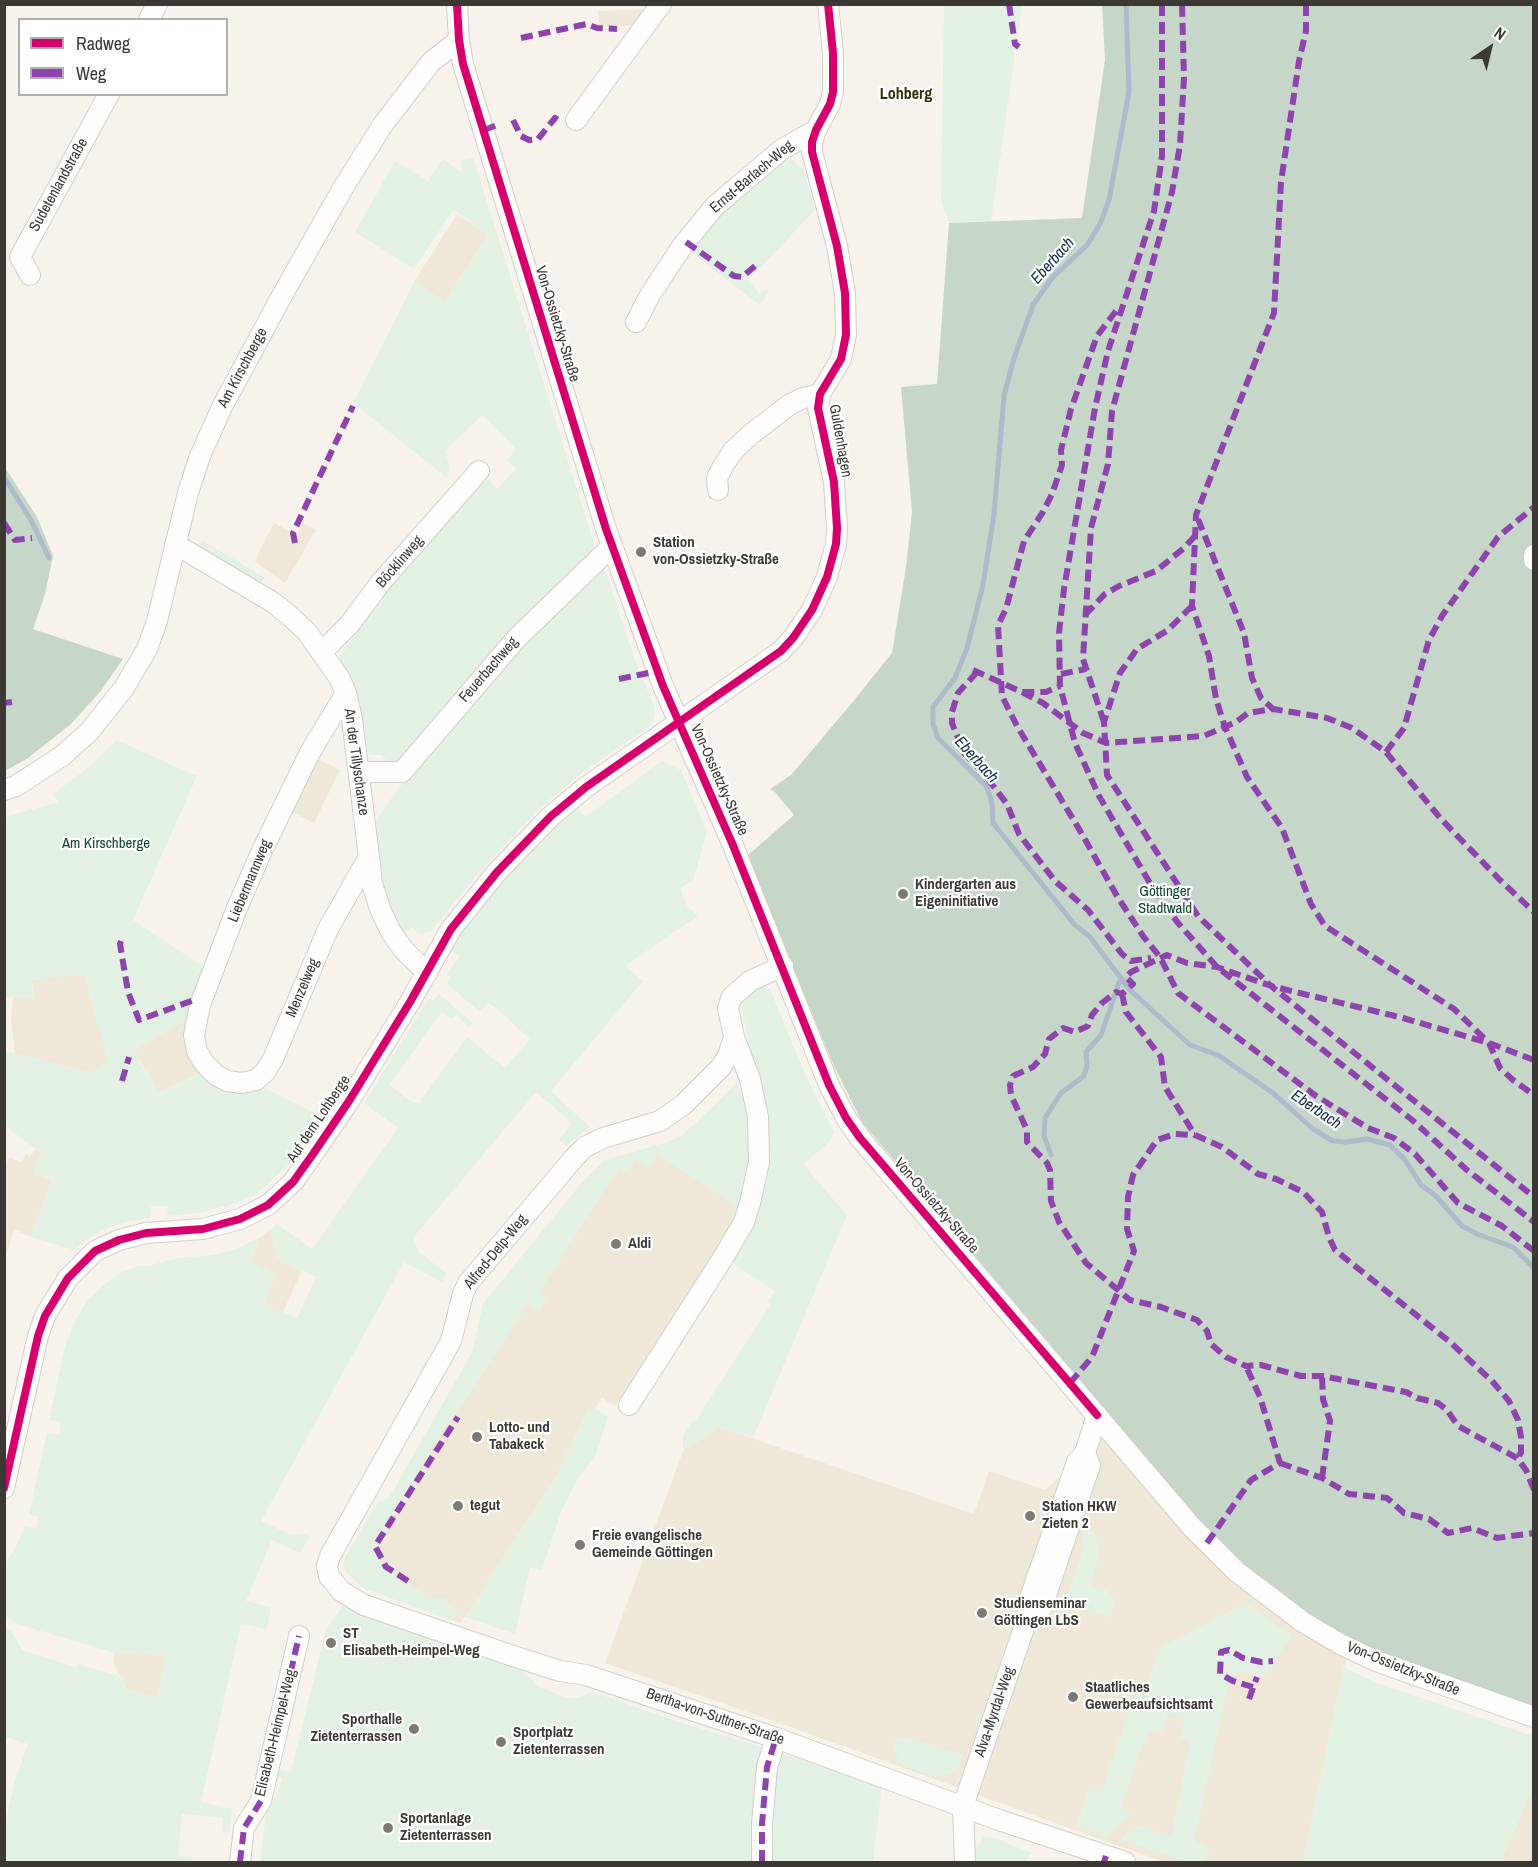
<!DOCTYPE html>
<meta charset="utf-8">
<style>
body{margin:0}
#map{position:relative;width:1538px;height:1867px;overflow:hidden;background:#f7f3ec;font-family:"Archivo Narrow",sans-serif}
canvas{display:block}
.frame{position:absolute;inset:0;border:6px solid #3c3934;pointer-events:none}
.legend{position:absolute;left:18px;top:18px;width:210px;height:78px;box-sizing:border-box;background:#fff;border:2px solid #b1b0ae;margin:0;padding:8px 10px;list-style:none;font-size:18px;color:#3c3934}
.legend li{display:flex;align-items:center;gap:12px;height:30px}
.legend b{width:30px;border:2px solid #b1b0ae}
.north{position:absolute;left:1460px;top:18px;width:60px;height:60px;-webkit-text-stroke:4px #fff;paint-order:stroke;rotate:35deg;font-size:16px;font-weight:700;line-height:24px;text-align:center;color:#3c3934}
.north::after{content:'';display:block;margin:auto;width:21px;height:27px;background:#3c3934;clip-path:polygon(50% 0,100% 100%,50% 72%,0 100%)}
</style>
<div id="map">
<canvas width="1538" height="1867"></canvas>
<div class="frame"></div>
<ul class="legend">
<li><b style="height:8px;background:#d6006c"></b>Radweg</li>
<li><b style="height:8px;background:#8e44ad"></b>Weg</li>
</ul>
<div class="north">N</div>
</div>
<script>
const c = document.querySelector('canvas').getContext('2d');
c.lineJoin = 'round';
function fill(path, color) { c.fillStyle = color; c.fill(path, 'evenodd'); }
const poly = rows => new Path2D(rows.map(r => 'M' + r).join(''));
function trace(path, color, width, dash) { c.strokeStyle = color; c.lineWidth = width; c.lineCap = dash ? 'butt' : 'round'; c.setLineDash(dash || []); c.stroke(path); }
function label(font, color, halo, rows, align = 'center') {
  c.font = font + ' "Archivo Narrow",sans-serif'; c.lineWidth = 4.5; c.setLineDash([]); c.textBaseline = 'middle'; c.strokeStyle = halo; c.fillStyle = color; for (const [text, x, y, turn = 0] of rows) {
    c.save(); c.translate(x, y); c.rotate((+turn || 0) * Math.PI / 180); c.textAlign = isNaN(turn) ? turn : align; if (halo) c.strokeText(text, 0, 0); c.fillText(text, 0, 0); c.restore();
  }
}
const built = poly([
 [645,9,632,25,599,27,598,11],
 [457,214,488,234,445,302,414,282],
 [274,523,296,535,303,523,316,530,285,583,255,562,259,551],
 [314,757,340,770,314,823,288,810],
 [86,973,89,992,109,1061,91,1073,15,1054,11,1020,13,996,34,998,32,980],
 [188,1019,202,1072,158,1093,134,1050],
 [736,1084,745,1188,724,1241,707,1263,615,1406,602,1398,595,1409,588,1410,558,1473,461,1623,363,1588,346,1572,343,1561,378,1502,389,1498,473,1351,483,1304,580,1185,605,1160,665,1143,679,1137,695,1124],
 [36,1149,41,1153,34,1173,52,1180,31,1237,14,1229,5,1259,4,1165,10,1157,21,1163,26,1154,30,1156],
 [271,1229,278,1260,302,1271,283,1312,264,1303,249,1262,259,1238],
 [1117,1424,1199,1520,1235,1557,1268,1585,1301,1609,1354,1641,1344,1667,1303,1862,1163,1862,785,1725,605,1663,683,1451,719,1427,974,1514,989,1471,1045,1490],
 [146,1652,166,1657,158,1697,127,1690,113,1662,115,1653],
 [1533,1786,1533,1862,1501,1862]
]);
const green = poly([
 [944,5,1022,5,991,221,949,223,941,201],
 [473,157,596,550,400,763,388,763,382,755,369,755,361,711,351,684,340,663,340,654,348,646,354,635,396,579,439,529,488,479,497,489,516,469,507,460,516,449,482,415,445,451,450,467,447,478,353,403,414,282,445,302,488,234,453,210,414,269,355,232,395,161,428,181,443,159,463,173,460,161],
 [792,160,804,170,815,210,748,281,760,294,767,289,768,291,767,296,759,305,690,251,718,217,736,199,783,161],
 [202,540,265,578,261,585,197,546],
 [603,564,636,663,654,705,655,714,653,721,649,727,589,768,541,807,485,866,431,931,423,934,417,933,413,927,403,933,391,914,379,871,375,825,380,814,406,778,475,695],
 [116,740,197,776,133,920,206,968,188,1019,134,1050,144,1070,148,1071,159,1093,202,1072,260,1086,323,1117,287,1167,255,1195,237,1203,200,1213,168,1216,167,1206,151,1206,150,1218,129,1221,110,1227,92,1236,74,1250,31,1237,52,1180,34,1173,41,1153,5,1126,5,1051,91,1073,108,1061,89,992,86,974,32,980,34,999,13,996,5,999,5,817,58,802,53,794,89,767],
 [662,761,681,770,707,832,693,881,680,888,687,906,698,916,625,966,643,981,551,1091,590,1127,566,1146,559,1140,572,1123,536,1092,413,1238,419,1252,446,1273,442,1282,404,1262,261,1521,292,1535,305,1533,310,1536,300,1553,272,1540,246,1601,271,1607,267,1629,241,1624,201,1802,232,1809,230,1833,222,1832,223,1818,182,1814,178,1856,192,1858,193,1862,5,1862,5,1825,14,1783,28,1744,5,1737,4,1627,12,1632,22,1650,76,1667,78,1664,119,1676,127,1690,158,1697,166,1657,146,1652,115,1653,17,1624,5,1616,5,1563,15,1548,25,1526,36,1529,39,1517,29,1514,47,1433,59,1435,61,1422,49,1420,65,1346,75,1321,86,1302,107,1282,122,1272,139,1266,148,1266,178,1258,212,1255,233,1250,259,1238,249,1261,277,1274,264,1303,297,1318,316,1277,278,1260,271,1229,277,1224,312,1249,398,1128,364,1103,429,998,433,1000,439,994,473,1023,469,1027,455,1015,452,1019,442,1012,389,1085,412,1102,419,1103,467,1037,505,1068,530,1039,492,1005,488,1003,480,1012,447,984,451,978,446,974,460,956,448,950,458,934,503,878,540,838,576,805,585,817],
 [762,987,770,989,805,1074,835,1133,826,1145,803,1164,847,1215,753,1438,719,1427,683,1451,683,1435,693,1420,695,1421,771,1304,768,1302,775,1291,736,1266,724,1241,736,1209,720,1195,657,1155,648,1168,635,1159,627,1173,619,1168,539,1293,547,1298,539,1311,528,1304,467,1398,446,1427,373,1550,384,1568,429,1597,447,1598,448,1599,446,1603,458,1611,452,1620,363,1588,346,1572,343,1561,378,1502,389,1498,473,1351,483,1304,580,1185,605,1160,665,1143,679,1137,695,1124,736,1084,744,1094,752,1063,742,1008,748,995,754,989],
 [595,1409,608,1417,595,1457,578,1478,562,1509,542,1570,530,1568,515,1634,465,1617,558,1473,588,1410],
 [1085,1527,1096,1536,1099,1554,1091,1583,1094,1587,1101,1587,1108,1591,1114,1599,1110,1618,1065,1602,1085,1547,1081,1540],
 [1246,1603,1292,1636,1263,1678,1239,1670,1226,1693,1194,1840,1209,1847,1206,1862,1187,1862,1121,1840,1129,1830,1142,1826,1171,1838,1190,1742,1179,1738,1185,1719,1168,1713,1161,1732,1148,1731,1120,1809,1130,1813,1107,1836,1076,1825,1090,1787,1102,1791,1136,1691,1144,1694,1161,1647],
 [343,1606,480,1653,486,1658,526,1673,538,1687,569,1698,576,1698,593,1692,670,1719,882,1784,873,1862,260,1862,267,1807,271,1807,283,1778,274,1776,275,1769,291,1772,326,1629],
 [1344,1667,1377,1683,1533,1736,1533,1786,1501,1862,1303,1862],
 [907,1737,964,1755,960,1765,950,1774,936,1777,904,1766,898,1761,894,1746,896,1739],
 [990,1836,1032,1853,1025,1862,973,1862,976,1849,984,1837]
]);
const forest = poly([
 [1102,5,1533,5,1533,1707,1393,1658,1354,1641,1301,1609,1268,1585,1235,1557,1199,1520,862,1122,834,1066,747,856,794,815,775,792,770,789,791,775,851,704,892,653,906,567,912,512,901,387,937,384,949,223,1082,218,1105,60],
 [4,466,37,517,53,556,45,594,33,629,123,659,100,692,71,724,28,758,5,771]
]);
const stream = poly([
 [1126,4,1129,92,1109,200,1100,224,1087,245,1052,278,1033,305,1014,358,1004,396,994,514,983,585,967,648,955,678,933,707,933,724,938,738,987,787,992,803,993,823,1074,924,1090,937,1129,989,1190,1045,1218,1055,1273,1093,1313,1129,1333,1141,1346,1142,1367,1139,1390,1145,1405,1160,1421,1185,1436,1196,1462,1226,1477,1234,1513,1247,1534,1268],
 [4,477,32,522,49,558],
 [1051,1155,1044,1136,1045,1118,1061,1093,1084,1076,1087,1066,1086,1052,1101,1035,1120,980]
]);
const minor = poly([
 [457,4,459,40,463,64,606,529,663,686,732,843,829,1085,846,1118,860,1138,1191,1526,1237,1572,1303,1622,1340,1644,1376,1661,1534,1717],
 [149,20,157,4],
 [576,120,661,4],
 [30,275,20,257,109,94],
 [636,322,650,295,683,245,715,206,781,150,816,130],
 [718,490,717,478,723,466,733,451,750,435,789,405,803,398,820,394],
 [175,544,274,603,291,617,307,632,340,679,346,693,352,719,369,857,372,883,380,909,391,932,403,949,427,973],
 [1534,555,1534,560],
 [322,652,349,625,381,582,479,471],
 [346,693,309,754,260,855,237,908,200,1005,194,1035,197,1051,204,1063,216,1075,227,1081,242,1083,256,1080,265,1072,273,1059,328,929,369,857],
 [360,772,402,772,516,639,612,546],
 [4,790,16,786,62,756,89,732,124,688,147,649,157,621,188,493,200,456,222,407,284,292,343,188,382,126,431,62,459,40],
 [783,966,750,981,732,997,728,1008,734,1037,728,1056,721,1067,683,1105,660,1121,603,1138,585,1147,574,1158,468,1283,463,1294,451,1341,330,1556,327,1566,329,1576,341,1591,364,1605,513,1656,560,1671,586,1675,776,1738,999,1820,1125,1862],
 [629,1405,723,1258,744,1222,750,1203,759,1162,758,1117,750,1079,734,1037],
 [4,1488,38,1336,45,1316,68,1278,95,1251,119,1240,146,1233,203,1229,240,1219,268,1205,293,1182,313,1154,349,1101,410,1002,451,929,497,872,551,816,586,787,781,651,793,638,812,610,827,577,836,544,837,528,834,482,818,408,820,394,841,359,846,335,845,293,837,246,812,152,812,142,816,130,830,104,833,92,833,53,828,4],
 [1027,1619,1042,1607,1090,1465,1085,1453],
 [240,1862,244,1828,261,1801,299,1636],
 [762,1862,762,1824,767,1767,776,1738],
 [965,1862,963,1806,1027,1619,1029,1601,1077,1462,1085,1453,1097,1415]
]);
const quiet = poly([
 [1009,4,1015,44,1019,47],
 [1162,4,1162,156,1154,211,1108,351,1095,408,1064,589,1059,633,1060,686,1075,743,1099,796,1151,885,1178,923,1217,967,1411,1119,1467,1170,1534,1222],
 [1306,4,1306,31,1299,61,1281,182,1274,313,1196,515,1192,606,1209,656,1216,699,1225,727,1247,777,1282,828,1311,904,1325,926,1454,1009,1489,1043,1500,1068,1513,1080,1534,1095],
 [521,38,587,24,597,28,617,29],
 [513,120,521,136,529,140,538,139,555,118,562,123],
 [484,130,500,124],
 [686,242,734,276,742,277,755,266],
 [1116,311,1097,336,1071,409,1061,450,1062,465,1052,494,1043,512,1024,541,1006,609,998,625,1002,696,1017,726,1079,829,1117,896,1143,936,1160,957,1178,993,1316,1096,1368,1128,1394,1138,1415,1154,1458,1203,1502,1226,1534,1251],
 [1198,519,1244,633,1252,678,1261,698,1273,709],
 [4,523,15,540,32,538],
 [295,543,293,533,353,406],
 [1192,606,1168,630,1137,649,1120,673,1104,722,1107,775,1198,916,1271,986,1534,1197],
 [1085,615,1105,594,1119,586,1156,571,1184,548,1195,536],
 [973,670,1022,692,1046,692,1060,686],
 [977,672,958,693,952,712,952,723,964,753,981,770,1007,804,1019,834,1055,881,1088,910,1122,954,1131,961,1151,958],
 [1061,674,1086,669],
 [619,679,658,671],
 [1022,692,1043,703,1083,733,1106,743,1204,736,1236,722,1248,713,1273,709,1327,718,1352,728,1386,752,1441,819,1500,880,1534,912],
 [4,703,12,702],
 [1104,722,1083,659,1091,528,1108,464,1112,411,1172,192,1180,145,1184,78,1182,4],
 [1386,752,1404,728,1429,640,1442,616,1498,537,1534,507],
 [121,941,120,944,128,992,139,1020,194,1000],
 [1122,994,1126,1012,1161,1057,1165,1087,1195,1135,1222,1147,1258,1174,1276,1179,1303,1192,1322,1212,1329,1237,1335,1250,1450,1342,1492,1381,1509,1401,1518,1420,1521,1437,1521,1453,1517,1458],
 [1534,1060,1489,1043,1403,1018,1271,986,1217,967,1187,963,1167,955,1131,972,1126,977,1133,984,1122,994,1116,992,1102,1003,1092,1015,1088,1026,1075,1032,1063,1028,1049,1039,1045,1054,1033,1067,1013,1076,1010,1085,1011,1095,1027,1130,1027,1142,1047,1163,1050,1170,1051,1201,1059,1222,1086,1263,1130,1300,1161,1307,1197,1320,1207,1331,1211,1344,1226,1357,1246,1366,1261,1365,1301,1376,1322,1376,1406,1392,1417,1398,1438,1403,1447,1410,1458,1426,1517,1458,1526,1470,1534,1490],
 [122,1081,129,1057],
 [1070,1383,1092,1357,1134,1251,1127,1229,1128,1197,1133,1175,1157,1140,1175,1134,1195,1135],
 [1280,1463,1322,1478,1349,1494,1387,1498,1404,1513,1429,1519,1448,1533,1472,1528,1497,1538,1534,1533],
 [1322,1478,1330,1421,1323,1399,1322,1376],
 [1207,1543,1251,1480,1280,1463,1260,1397,1246,1366],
 [408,1581,386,1567,375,1546,458,1417],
 [1253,1687,1233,1681,1220,1674,1221,1652,1229,1650,1243,1658,1261,1662,1273,1661],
 [1249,1699,1257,1677],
 [240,1862,244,1828,261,1801,299,1636],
 [762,1862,762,1824,767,1767,776,1738],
 [1104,1862,1106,1856]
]);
const cycleway = poly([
 [457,4,459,40,463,64,606,529,663,686,732,843,829,1085,846,1118,860,1138,1097,1415],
 [4,1488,38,1336,45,1316,68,1278,95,1251,119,1240,146,1233,203,1229,240,1219,268,1205,293,1182,313,1154,349,1101,410,1002,451,929,497,872,551,816,586,787,781,651,793,638,812,610,827,577,836,544,837,528,834,482,818,408,820,394,841,359,846,335,845,293,837,246,812,152,812,142,816,130,830,104,833,92,833,53,828,4]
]);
const markers = [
 [641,552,6,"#7d7a74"],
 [903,894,6,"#7d7a74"],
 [616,1244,6,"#7d7a74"],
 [477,1437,6,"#7d7a74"],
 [458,1506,6,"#7d7a74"],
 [1030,1516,6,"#7d7a74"],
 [580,1545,6,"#7d7a74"],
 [982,1613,6,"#7d7a74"],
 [331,1643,6,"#7d7a74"],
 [1073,1697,6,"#7d7a74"],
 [414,1729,6,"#7d7a74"],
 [501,1742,6,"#7d7a74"],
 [388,1828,6,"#7d7a74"]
];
const streetNames = [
 ["Ernst-Barlach-Weg",752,177,-40],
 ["Sudetenlandstraße",59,185,-61],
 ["Von-Ossietzky-Straße",557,324,73],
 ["Am Kirschberge",243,368,-62],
 ["Guldenhagen",840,441,80],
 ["Böcklinweg",400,562,-49],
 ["Feuerbachweg",489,670,-49],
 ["An der Tillyschanze",356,762,82],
 ["Von-Ossietzky-Straße",719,780,66],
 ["Liebermannweg",250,881,-67],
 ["Menzelweg",303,988,-67],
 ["Auf dem Lohberge",319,1119,-56],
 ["Von-Ossietzky-Straße",936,1206,49],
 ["Alfred-Delp-Weg",496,1252,-51],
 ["Von-Ossietzky-Straße",1403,1669,22],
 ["Alva-Myrdal-Weg",995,1712,-71],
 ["Bertha-von-Suttner-Straße",715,1717,19],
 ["Elisabeth-Heimpel-Weg",276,1733,-76]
];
const poiNames = [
 ["Station",653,543],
 ["von-Ossietzky-Straße",653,560],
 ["Kindergarten aus",915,885],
 ["Eigeninitiative",915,902],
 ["Aldi",628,1244],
 ["Lotto- und",489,1428],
 ["Tabakeck",489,1445],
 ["tegut",470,1506],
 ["Station HKW",1042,1507],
 ["Zieten 2",1042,1524],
 ["Freie evangelische",592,1536],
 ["Gemeinde Göttingen",592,1553],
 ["Studienseminar",994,1604],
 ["Göttingen LbS",994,1621],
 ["ST",343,1634],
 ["Elisabeth-Heimpel-Weg",343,1651],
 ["Staatliches",1085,1688],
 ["Gewerbeaufsichtsamt",1085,1705],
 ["Sporthalle",402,1720,"right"],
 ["Zietenterrassen",402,1737,"right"],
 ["Sportplatz",513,1733],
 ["Zietenterrassen",513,1750],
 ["Sportanlage",400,1819],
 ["Zietenterrassen",400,1836]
];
const parkNames = [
 ["Am Kirschberge",106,844],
 ["Göttinger",1165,892],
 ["Stadtwald",1165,909]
];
const neighbourhoodNames = [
 ["Lohberg",906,95]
];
const waterNames = [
 ["Eberbach",1053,261,-48],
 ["Eberbach",976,760,48],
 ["Eberbach",1316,1110,34]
];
fill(built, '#efe7d8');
fill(green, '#e3f1e4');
fill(forest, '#c6d6c8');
trace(stream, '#aeb9ca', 5);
trace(minor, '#d2cec9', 22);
trace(minor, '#fefdfc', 20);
trace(quiet, '#8e44ad', 6, [12, 6]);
trace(cycleway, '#d6006c', 8);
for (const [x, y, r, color] of markers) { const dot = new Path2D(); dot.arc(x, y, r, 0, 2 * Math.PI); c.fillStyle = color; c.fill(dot); trace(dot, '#fff', 2); }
label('15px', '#3c3934', '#fff', streetNames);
label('bold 15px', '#3c3934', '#fff', poiNames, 'left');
label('15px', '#0e482d', '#fff', parkNames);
label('bold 16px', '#323208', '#fff', neighbourhoodNames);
label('italic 16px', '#122b50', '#fff', waterNames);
</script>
